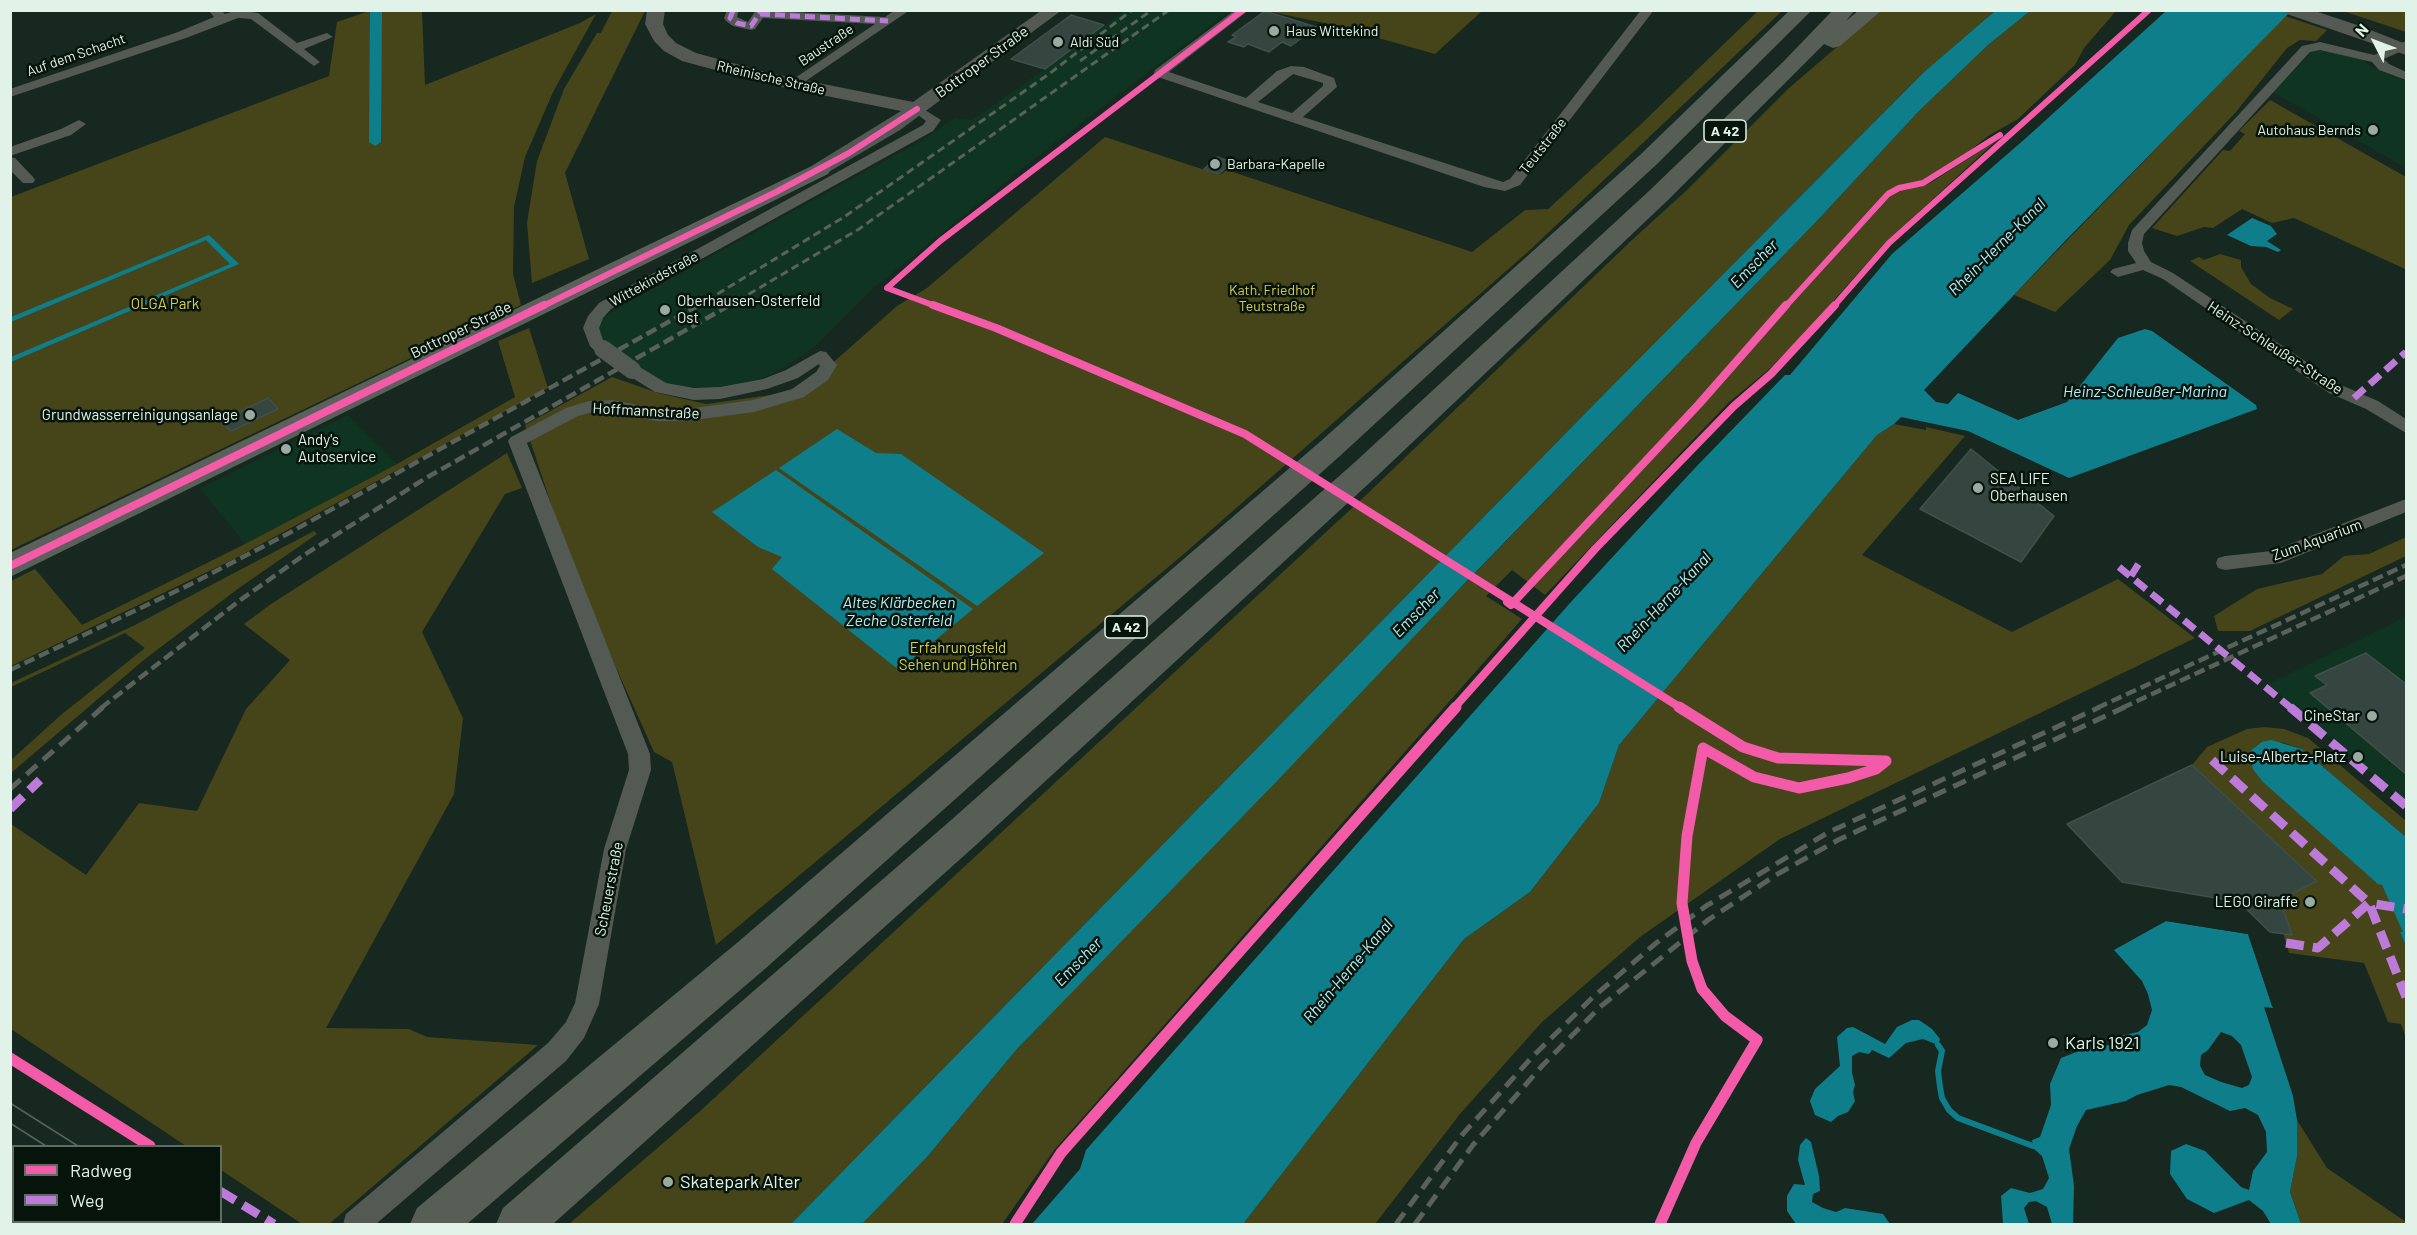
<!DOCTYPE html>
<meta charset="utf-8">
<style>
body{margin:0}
#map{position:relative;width:2417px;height:1235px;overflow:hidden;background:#16281f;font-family:Barlow,sans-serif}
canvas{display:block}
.frame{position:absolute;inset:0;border:12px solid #e1f3e8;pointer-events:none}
.legend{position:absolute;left:12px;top:1145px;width:210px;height:78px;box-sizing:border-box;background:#07140c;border:2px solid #5e6d64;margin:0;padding:8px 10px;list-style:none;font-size:18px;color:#e1f3e8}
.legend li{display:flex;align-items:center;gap:12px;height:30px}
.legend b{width:30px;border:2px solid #5e6d64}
.north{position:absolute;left:2345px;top:12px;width:60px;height:60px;-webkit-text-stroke:4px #07140c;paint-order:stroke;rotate:312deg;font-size:16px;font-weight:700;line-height:24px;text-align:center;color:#e1f3e8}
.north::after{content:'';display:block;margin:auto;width:21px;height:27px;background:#e1f3e8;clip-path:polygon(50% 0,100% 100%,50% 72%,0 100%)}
</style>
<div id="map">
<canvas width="2417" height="1235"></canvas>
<div class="frame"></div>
<ul class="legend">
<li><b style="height:8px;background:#f35aa7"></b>Radweg</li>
<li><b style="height:8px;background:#bd7bd9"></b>Weg</li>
</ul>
<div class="north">N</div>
</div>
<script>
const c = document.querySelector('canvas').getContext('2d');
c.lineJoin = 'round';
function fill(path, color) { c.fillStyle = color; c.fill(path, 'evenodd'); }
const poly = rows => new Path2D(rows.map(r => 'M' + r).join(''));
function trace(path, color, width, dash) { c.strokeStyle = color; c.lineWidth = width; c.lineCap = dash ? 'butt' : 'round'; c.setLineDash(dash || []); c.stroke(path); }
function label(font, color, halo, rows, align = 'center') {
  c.font = font + ' Barlow,sans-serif'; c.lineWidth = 5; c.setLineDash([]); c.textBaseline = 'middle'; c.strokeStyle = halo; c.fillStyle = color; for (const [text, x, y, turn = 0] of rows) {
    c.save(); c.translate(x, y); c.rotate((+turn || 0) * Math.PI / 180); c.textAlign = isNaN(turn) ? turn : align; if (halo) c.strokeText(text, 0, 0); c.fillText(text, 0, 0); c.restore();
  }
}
const built = poly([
 [1124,11,1229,11,1039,155,941,234,871,290,814,347,795,361,764,378,739,384,707,388,678,386,654,382,596,334,601,319,636,298,924,139,954,118,972,120,1045,69],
 [2317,50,2326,50,2362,59,2373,68,2406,81,2406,168,2273,92,2311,53],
 [348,415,397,464,245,544,200,488],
 [2406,617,2406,803,2268,684]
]);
const green = poly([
 [369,11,422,11,425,85,580,23,596,14,553,92,525,157,514,207,513,274,521,305,11,550,11,197,329,76,337,22],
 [612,11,645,11,565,173,589,259,532,283,527,223,537,161,564,89,597,33,601,33],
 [1267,11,1482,11,1435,54,1329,24],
 [1758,11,1782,11,1530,250,1185,553,716,945,672,762,654,752,605,643,558,525,525,425,612,377,658,393,706,404,777,394,793,398,897,306,927,288,1105,137,1220,175,1227,170,1472,252,1525,210,1548,209,1638,127],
 [1879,11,1995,11,1924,72,1611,387,791,1224,569,1224,698,1113,1365,496,1632,240,1686,191,1789,88],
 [2030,11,2116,11,2084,48,2075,65,2018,119,1988,136,1927,185,1996,141,1886,242,1799,339,1767,371,1728,403,1545,595,1512,570,1486,596,1522,619,1055,1149,1002,1224,862,1224,927,1157,1017,1049,1412,638,1815,223,1919,111,1988,45],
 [2343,11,2406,11,2406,32],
 [2285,16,2327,30,2316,41,2300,40,2287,48,2236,112,2129,225,2110,260,2055,312,2014,295],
 [2270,100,2406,177,2405,269,2294,218,2272,223,2242,209,2213,228,2204,227,2177,236,2152,228,2223,150,2230,151,2245,134,2239,131],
 [2220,254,2241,260,2241,267,2251,284,2270,298,2293,309,2279,320,2190,261,2199,257,2204,260],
 [529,328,548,388,232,560,11,666,11,581,35,569,82,625,245,544,397,464,515,397,498,341],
 [1894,424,1926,430,1926,427,1965,436,1862,555,2012,632,2118,579,2195,638,1780,839,1640,937,1542,1022,1460,1114,1375,1224,1243,1224,1464,939,1530,892,1599,803,1619,745,1877,435],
 [507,453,522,488,505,494,422,632,463,718,454,794,326,1028,409,1029,427,1037,538,1045,329,1224,302,1224,221,1170,220,1146,186,1146,11,1029,11,824,86,875,139,803,197,811,246,709,290,660,244,624,271,604],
 [314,531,317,534,239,588,145,659,11,773,11,760,62,714,145,648,125,633,11,687,11,683,137,624],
 [2406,537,2406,556,2250,631,2218,631,2214,616,2257,589,2322,574,2344,556,2369,554],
 [2264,727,2284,729,2308,738,2406,821,2406,837,2302,749,2281,742,2382,885,2404,932,2400,932,2406,946,2406,1038,2401,1024,2388,1022,2364,963,2289,953,2283,933,2280,900,2317,880,2192,765,2207,747,2247,729],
 [2297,1120,2327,1168,2406,1222,2406,1224,2301,1224,2290,1192,2297,1156],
 [10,1147,14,1149,14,1222,129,1222,134,1224,11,1224]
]);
const water = poly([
 [1995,11,2030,11,1988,45,1919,111,1815,223,1464,584,1275,783,1017,1049,927,1157,862,1224,791,1224,1611,387,1924,72],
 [2166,11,2291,11,2065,241,1924,390,1936,402,1948,404,1958,393,2018,420,2067,402,2118,338,2145,329,2152,331,2256,405,2257,409,2069,478,1968,431,1901,417,1894,424,1877,435,1619,745,1599,803,1530,892,1464,939,1243,1224,1032,1224,1080,1169,1086,1150,1570,603,1695,468,1785,375,1790,375,1892,254,2026,138],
 [2252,218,2271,226,2277,234,2267,241,2281,250,2278,252,2266,247,2251,246,2227,235],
 [209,235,239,264,11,362,11,357,230,264,206,240,11,322,11,317],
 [837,429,876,453,901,454,1044,553,977,606,779,468],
 [776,470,973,609,899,670,772,569,782,557,758,547,712,512],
 [2271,740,2302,749,2406,837,2406,946,2400,932,2403,932,2382,885,2378,884,2263,782,2253,769,2249,752,2262,742],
 [2166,921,2248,934,2273,1008,2264,1007,2293,1096,2297,1120,2297,1156,2290,1192,2301,1224,2271,1224,2263,1211,2249,1200,2214,1213,2187,1199,2170,1174,2171,1151,2186,1144,2205,1151,2241,1187,2249,1190,2253,1171,2267,1152,2266,1132,2258,1115,2245,1108,2230,1111,2181,1087,2169,1085,2137,1095,2126,1101,2086,1110,2077,1126,2069,1149,2074,1186,2073,1224,2052,1224,2047,1207,2036,1201,2029,1202,2024,1208,2029,1224,2003,1224,2001,1196,2011,1188,2030,1193,2043,1189,2049,1178,2042,1156,2034,1149,2032,1140,2040,1137,2051,1105,2050,1084,2061,1058,2092,1046,2114,1045,2120,1036,2138,1032,2147,1025,2152,1010,2148,994,2142,981,2114,950],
 [2221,1032,2232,1036,2241,1045,2252,1077,2249,1085,2242,1088,2221,1082,2205,1075,2200,1066,2201,1055,2208,1050],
 [1912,1020,1919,1020,1932,1029,1940,1039,1938,1045,1923,1039,1906,1043,1889,1058,1872,1050,1869,1054,1859,1052,1852,1056,1852,1073,1855,1085,1853,1092,1855,1101,1848,1112,1838,1116,1831,1122,1815,1115,1810,1101,1815,1089,1840,1066,1837,1037,1847,1028,1853,1027,1885,1044,1897,1027],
 [1806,1138,1811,1142,1819,1176,1820,1191,1813,1194,1812,1202,1823,1208,1836,1212,1845,1208,1883,1214,1890,1224,1796,1224,1787,1211,1787,1196,1794,1184,1805,1185,1798,1160,1800,1145]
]);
const pier = poly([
 [2166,918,2250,931,2276,1007,2272,1006,2248,934,2166,921,2158,925,2156,923]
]);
const stream = poly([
 [1938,1045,1942,1051,1938,1071,1940,1087,1942,1098,1949,1110,1958,1118,2033,1146]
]);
const canal = poly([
 [370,10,382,10,381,142,375,146,369,142,370,10]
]);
const building = poly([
 [1265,11,1316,27,1291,46,1282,42,1269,52,1248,44,1244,47,1228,42,1236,37,1232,35,1265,11],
 [1071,15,1104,25,1045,69,1011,59,1071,15],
 [1217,157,1232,162,1219,174,1204,169,1217,157],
 [268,398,278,409,231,431,221,421,268,398],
 [1971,449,2054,516,2021,562,1920,509,1971,449],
 [2366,653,2406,684,2406,774,2310,693,2327,685,2315,676,2366,653],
 [2192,765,2317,881,2280,900,2292,935,2270,932,2239,902,2122,882,2067,824,2192,765]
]);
const street = poly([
 [208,10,221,10,225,14,237,10,258,13,297,43,327,33,333,37,304,49,320,62,314,66,251,19,238,18,186,38,10,97,10,89,178,32,214,17,208,10],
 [727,10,739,10,737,17,748,22,756,10,885,17,895,10,910,10,794,89,789,88,788,85,789,82,875,24,763,18,755,29,751,30,733,26,726,21,724,18,727,10],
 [1235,10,1249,10,1169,72,1246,98,1277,71,1291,66,1304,67,1334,78,1337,87,1303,117,1503,182,1510,179,1641,10,1654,10,1520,185,1505,191,1484,187,1155,76,1154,73,1155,70,1235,10],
 [1293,74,1323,83,1323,86,1292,113,1258,102,1293,74],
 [2406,41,2406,49,2384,59,2389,64,2406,72,2406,80,2379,70,2372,62,2320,50,2310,52,2144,234,2142,243,2144,251,2151,262,2173,273,2341,385,2378,401,2406,419,2406,433,2366,409,2329,393,2163,279,2143,270,2118,277,2110,272,2113,269,2136,263,2128,251,2128,243,2132,230,2302,46,2320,42,2374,55,2406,41],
 [917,105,941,120,933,131,611,309,603,318,599,328,603,340,611,349,609,353,603,354,597,353,590,346,583,328,588,316,599,303,923,125,926,121,910,109,917,105],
 [79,120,86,124,71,135,10,156,10,147,61,129,79,120],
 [10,157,15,158,33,177,35,180,33,183,23,183,10,170,10,157],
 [820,351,826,352,837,365,828,380,804,397,754,412,687,421,656,421,613,412,589,413,578,416,527,443,650,754,651,770,626,849,599,1004,584,1038,566,1061,376,1224,343,1224,346,1214,548,1043,566,1022,575,1003,604,849,629,770,628,754,508,441,511,437,566,408,589,401,613,400,656,409,687,409,753,400,792,389,816,372,820,366,819,364,798,378,767,389,720,399,694,400,655,392,626,374,624,370,626,366,638,366,666,383,694,388,720,387,763,379,786,370,820,351],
 [2406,499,2406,512,2281,563,2225,570,2218,568,2216,563,2218,558,2225,556,2272,551,2406,499]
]);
const secondary = poly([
 [647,10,665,10,663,24,668,35,676,43,696,53,769,73,913,102,1042,10,1062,10,900,130,827,173,820,175,813,173,810,169,813,165,901,111,767,84,682,61,664,51,654,41,645,24,647,10],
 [2285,10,2312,10,2363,27,2406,44,2406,55,2287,14,2285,10]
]);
const primary = poly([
 [820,162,828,164,831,169,828,174,10,577,10,553,820,162]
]);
const highway = poly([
 [1790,10,1812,10,1656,165,1341,455,766,968,467,1224,410,1224,417,1208,738,942,1321,441,1640,155,1790,10],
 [1833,10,1855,10,1846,21,1859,10,1882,10,1840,46,1833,48,1824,44,1668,200,1377,476,976,845,553,1224,496,1224,503,1208,950,821,1355,462,1650,190,1783,62,1833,10]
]);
const tram = poly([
 [10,1103,78,1146],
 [10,1123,46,1146],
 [159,1222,163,1224],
 [194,1222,199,1224]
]);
const railFar2 = poly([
 [1080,61,1152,10],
 [696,307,844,217,1049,74,1132,10],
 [727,307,859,229,1169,10]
]);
const railFar1 = poly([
 [10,670,191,584,291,532,699,305],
 [101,708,239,601,304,555,426,478,730,305],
 [2097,708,2406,565],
 [2122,708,2406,576]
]);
const rail = poly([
 [10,789,103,707],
 [1396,1224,1462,1135,1533,1056,1592,998,1655,944,1706,906,1829,832,2100,707],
 [1415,1224,1473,1145,1542,1066,1600,1007,1708,920,1776,875,1838,840,2125,707]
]);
const streetBridge = poly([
 [603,349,632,370]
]);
const quietFar2 = poly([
 [733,11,730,18,737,23,751,26,762,10],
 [760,14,888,21]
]);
const quietFar1 = poly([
 [2354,398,2406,352],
 [2119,567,2291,708],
 [2131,576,2141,560]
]);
const quiet = poly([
 [2290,707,2406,806],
 [2212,760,2369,903,2406,997],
 [10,809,40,780],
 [2286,943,2318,948,2369,903,2406,909],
 [220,1191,274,1224]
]);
const cyclewayFar2 = poly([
 [541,307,776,192,849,153,917,109],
 [938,307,887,288,940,241,1243,10],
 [1785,307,1888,194,1899,188,1923,183,2000,135],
 [1833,307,1889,243,2149,10]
]);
const cyclewayFar1 = poly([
 [933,305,996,328,1245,434,1681,708],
 [10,566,544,305],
 [1507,602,1511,605,1699,404,1786,305],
 [1454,708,1595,549,1734,406,1771,374,1835,305]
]);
const cycleway = poly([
 [1679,707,1743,747,1778,758,1886,761],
 [10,1058,150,1146],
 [1015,1224,1061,1153,1456,707],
 [1660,1224,1696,1143,1757,1040,1725,1016,1702,989,1692,961,1682,903,1687,836,1703,748,1754,777,1799,788,1848,778,1876,769,1886,761]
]);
const markers = [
 [1274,31,6,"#9aaca2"],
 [1058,42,6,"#9aaca2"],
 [2373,130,6,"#9aaca2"],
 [1215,164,6,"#9aaca2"],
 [665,310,6,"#9aaca2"],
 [250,415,6,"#9aaca2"],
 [286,449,6,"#9aaca2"],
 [1978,488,6,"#9aaca2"],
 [2372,716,6,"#9aaca2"],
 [2358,757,6,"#9aaca2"],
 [2310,902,6,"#9aaca2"],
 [2053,1043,6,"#9aaca2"],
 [668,1182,6,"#9aaca2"]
];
const farPoinames = [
 ["Haus Wittekind",1286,31],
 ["Aldi Süd",1070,42],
 ["Autohaus Bernds",2361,130,"right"],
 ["Barbara-Kapelle",1227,164]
];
const farStreetnames = [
 ["Baustraße",826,45,-34],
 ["Auf dem Schacht",76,55,-19],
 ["Rheinische Straße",771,78,13],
 ["Teutstraße",1543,146,-52],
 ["Wittekindstraße",654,279,-29]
];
const shields = [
 [1725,131,42],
 [1126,627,42]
];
const shieldNames = [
 ["A 42",1725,131],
 ["A 42",1126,627]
];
const farParknames = [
 ["Kath. Friedhof",1272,290],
 ["Teutstraße",1272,306]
];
const streetNames = [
 ["Bottroper Straße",982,62,-36],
 ["Bottroper Straße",461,330,-26],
 ["Heinz-Schleußer-Straße",2275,348,33],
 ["Hoffmannstraße",646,411,3],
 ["Zum Aquarium",2317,540,-20],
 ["Scheuerstraße",609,889,-79]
];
const poiNames = [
 ["Oberhausen-Osterfeld",677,301,"left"],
 ["Ost",677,318,"left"],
 ["Grundwasserreinigungsanlage",238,415],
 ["Andy's",298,440,"left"],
 ["Autoservice",298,457,"left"],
 ["SEA LIFE",1990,479,"left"],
 ["Oberhausen",1990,496,"left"],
 ["CineStar",2360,716],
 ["Luise-Albertz-Platz",2346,757],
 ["LEGO Giraffe",2298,902]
];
const parkNames = [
 ["OLGA Park",165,304],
 ["Erfahrungsfeld",958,648],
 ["Sehen und Höhren",958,665]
];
const waterNames = [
 ["Rhein-Herne-Kanal",1997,247,-45],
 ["Emscher",1754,264,-46],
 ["Heinz-Schleußer-Marina",2145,392],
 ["Rhein-Herne-Kanal",1664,602,-47],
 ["Altes Klärbecken",899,603],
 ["Zeche Osterfeld",899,621],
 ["Emscher",1416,613,-46],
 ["Emscher",1078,962,-46],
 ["Rhein-Herne-Kanal",1348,971,-50]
];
const nearPoinames = [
 ["Karls 1921",2065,1043],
 ["Skatepark Alter",680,1182]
];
fill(built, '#0f3522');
fill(green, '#464519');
fill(water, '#0f7e8b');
fill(pier, '#16281f');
trace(stream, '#0f7e8b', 6);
fill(canal, '#0f7e8b');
fill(building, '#354540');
trace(building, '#40504b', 1.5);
fill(street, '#535953');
fill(secondary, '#545954');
fill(primary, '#5b605a');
fill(highway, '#565e56');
trace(tram, '#59615b', 1.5);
trace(railFar2, '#59615b', 3, [8, 4.5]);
trace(railFar1, '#59615b', 4.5, [11, 5]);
trace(rail, '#59615b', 5, [14, 8]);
trace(streetBridge, '#535953', 18);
trace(quietFar2, '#bd7bd9', 5, [10, 5]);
trace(quietFar1, '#bd7bd9', 7, [14, 7]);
trace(quiet, '#bd7bd9', 9, [18, 9]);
trace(cyclewayFar2, '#f35aa7', 6);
trace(cyclewayFar1, '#f35aa7', 8);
trace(cycleway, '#f35aa7', 11);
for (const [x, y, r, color] of markers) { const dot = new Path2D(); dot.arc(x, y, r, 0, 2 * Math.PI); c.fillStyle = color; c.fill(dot); trace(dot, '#07140c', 2); }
label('14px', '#e1f3e8', '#07140c', farPoinames, 'left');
label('14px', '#e1f3e8', '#07140c', farStreetnames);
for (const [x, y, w] of shields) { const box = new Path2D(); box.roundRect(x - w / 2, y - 11, w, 22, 4.5); c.fillStyle = '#07140c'; c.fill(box); trace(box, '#e1f3e8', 1.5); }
label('bold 14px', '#e1f3e8', null, shieldNames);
label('14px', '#d9ce4a', '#07140c', farParknames);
label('15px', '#e1f3e8', '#07140c', streetNames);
label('15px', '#e1f3e8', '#07140c', poiNames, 'right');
label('15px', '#d9ce4a', '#07140c', parkNames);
label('italic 16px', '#b4eef8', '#07140c', waterNames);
label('18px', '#e1f3e8', '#07140c', nearPoinames, 'left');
</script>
